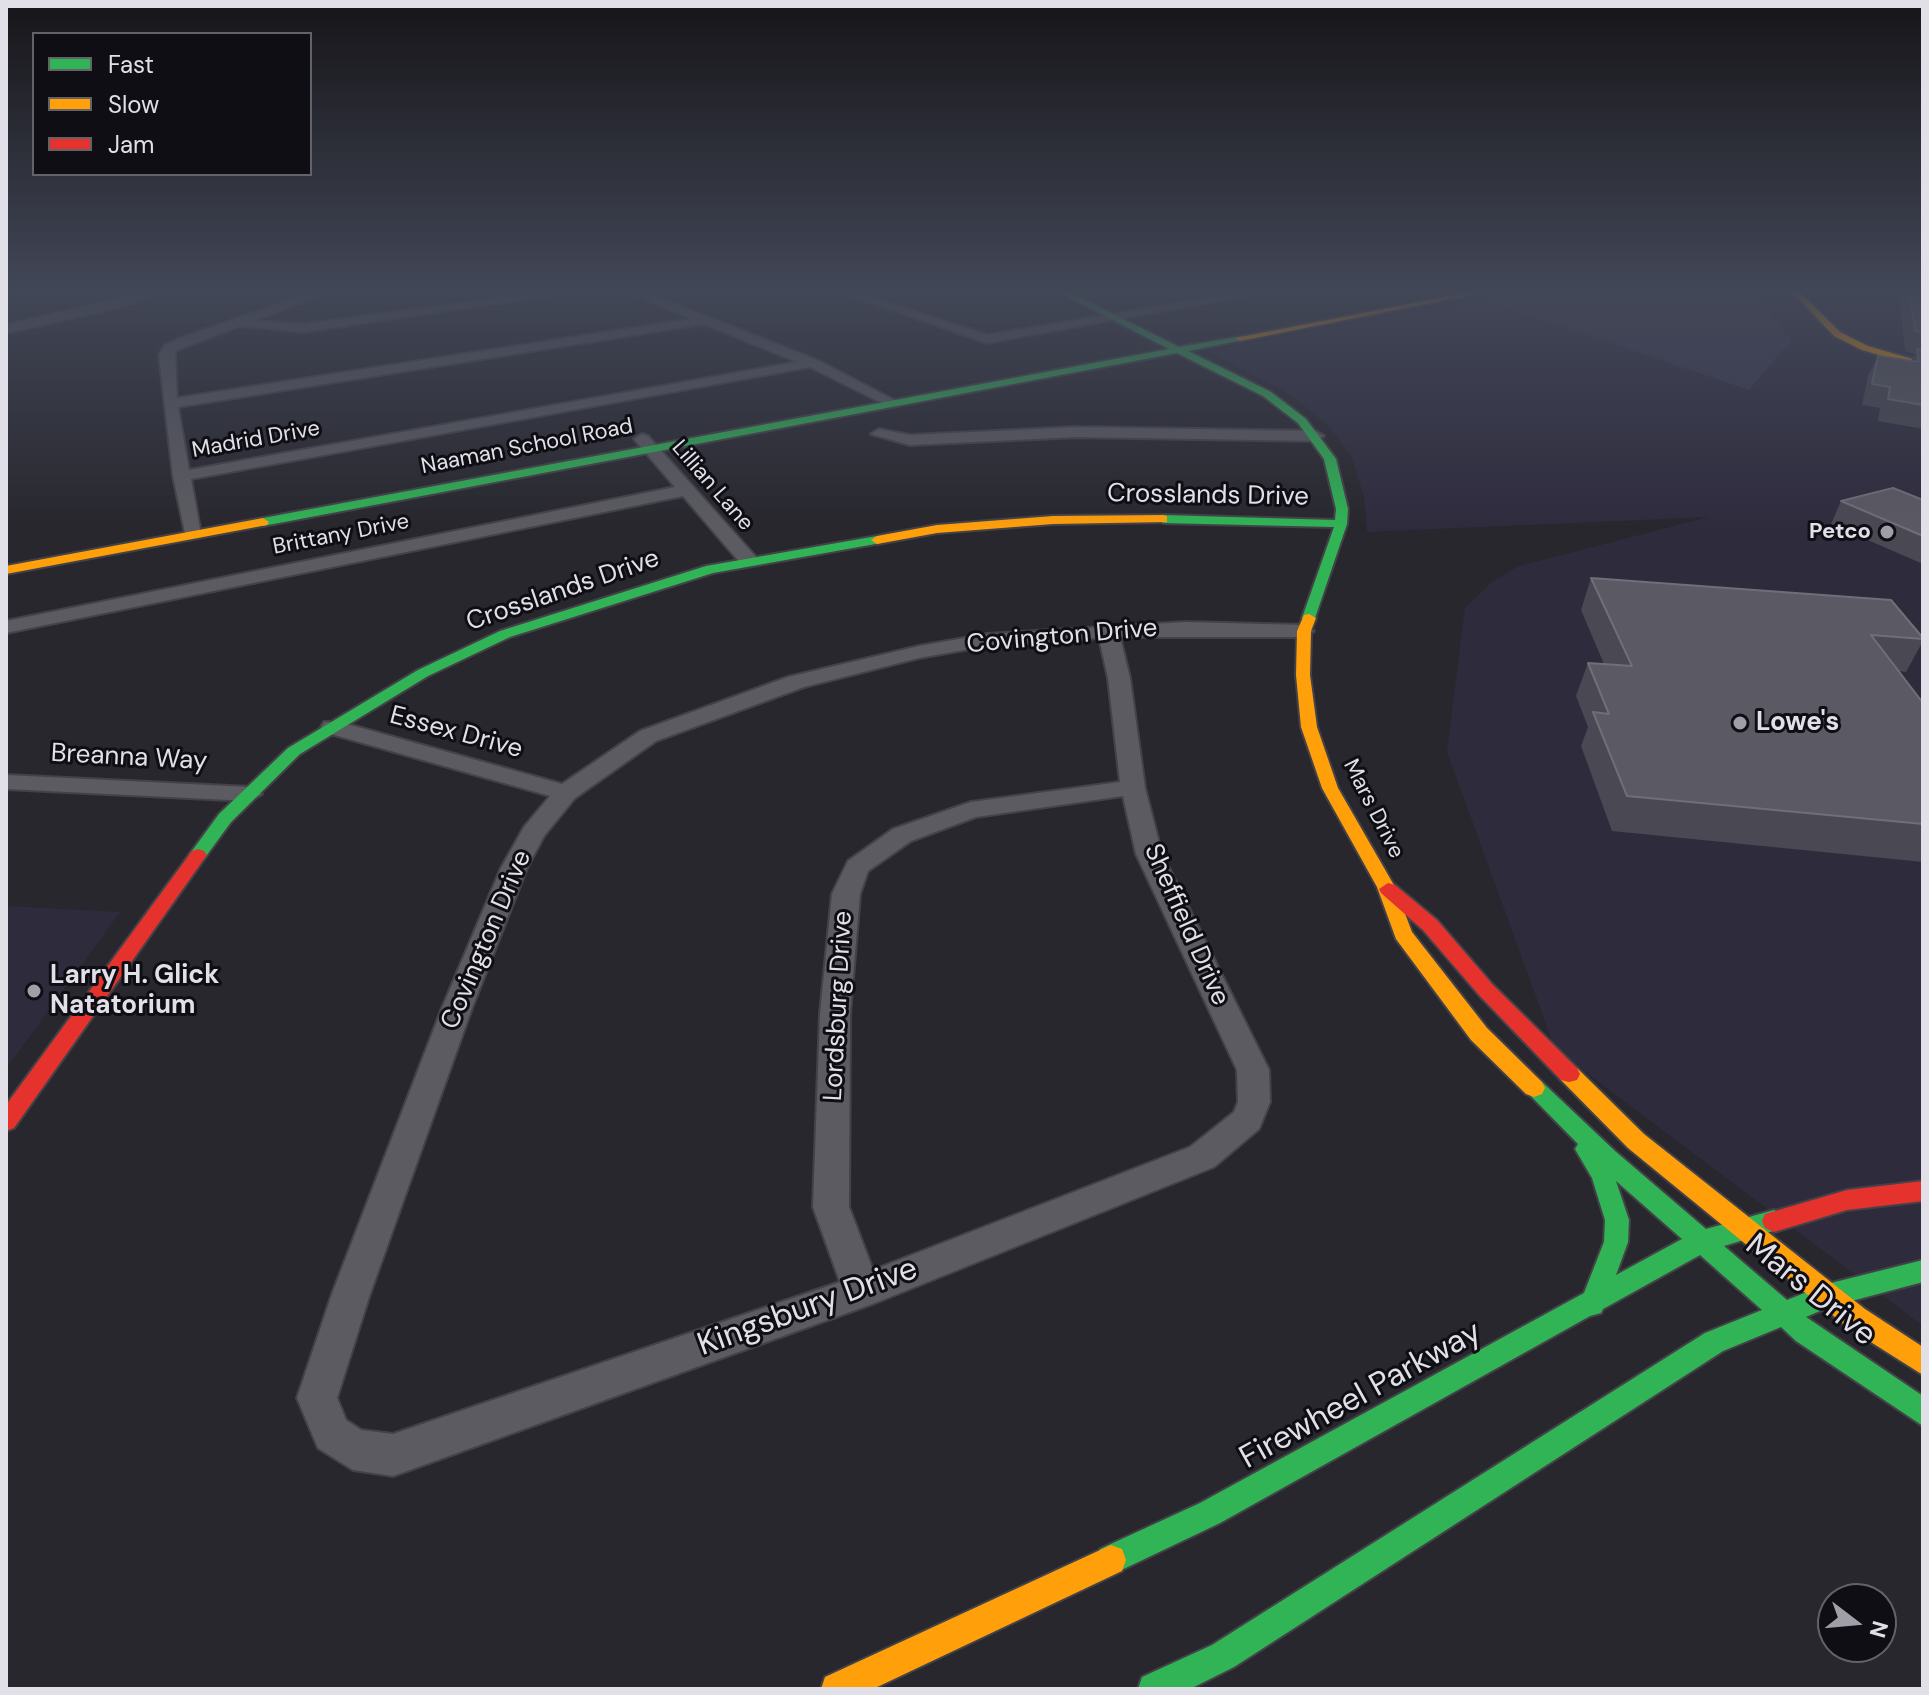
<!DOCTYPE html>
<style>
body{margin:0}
#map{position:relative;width:1929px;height:1695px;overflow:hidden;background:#28272e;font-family:"DM Sans",sans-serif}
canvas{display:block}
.frame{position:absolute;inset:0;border:8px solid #e1e0e9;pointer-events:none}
.legend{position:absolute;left:32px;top:32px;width:280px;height:144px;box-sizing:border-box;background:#0f0e14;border:2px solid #636269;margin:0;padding:10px 14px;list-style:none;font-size:24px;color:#e1e0e9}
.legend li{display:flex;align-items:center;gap:16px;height:40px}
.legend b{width:40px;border:2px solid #636269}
.north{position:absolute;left:1817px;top:1583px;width:80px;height:80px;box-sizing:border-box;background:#0f0e14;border:2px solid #636269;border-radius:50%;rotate:106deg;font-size:22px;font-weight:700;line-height:32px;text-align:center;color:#e1e0e9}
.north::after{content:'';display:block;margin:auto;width:28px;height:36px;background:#a09fa8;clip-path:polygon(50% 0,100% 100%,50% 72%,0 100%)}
</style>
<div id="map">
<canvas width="1929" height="1695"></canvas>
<div class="frame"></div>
<ul class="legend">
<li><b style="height:10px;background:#30b455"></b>Fast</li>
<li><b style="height:10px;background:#ff9f0a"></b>Slow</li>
<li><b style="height:10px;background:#e5322d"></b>Jam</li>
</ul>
<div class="north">N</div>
</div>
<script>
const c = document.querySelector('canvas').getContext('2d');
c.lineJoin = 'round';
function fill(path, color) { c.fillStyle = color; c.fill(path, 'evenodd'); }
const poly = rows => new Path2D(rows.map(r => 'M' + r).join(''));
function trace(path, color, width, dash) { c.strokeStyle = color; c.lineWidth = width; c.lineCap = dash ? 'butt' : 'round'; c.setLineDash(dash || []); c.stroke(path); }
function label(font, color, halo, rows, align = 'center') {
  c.font = font + ' "DM Sans",sans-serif'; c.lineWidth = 6; c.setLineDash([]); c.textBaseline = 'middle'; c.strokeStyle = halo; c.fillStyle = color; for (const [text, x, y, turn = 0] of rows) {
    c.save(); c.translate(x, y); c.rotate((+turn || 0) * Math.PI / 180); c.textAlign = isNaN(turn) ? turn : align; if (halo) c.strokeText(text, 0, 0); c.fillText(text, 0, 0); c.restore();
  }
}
const built = poly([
 [1515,292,1923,292,1923,1326,1555,1049,1447,752,1465,608,1492,582,1519,566,1709,517,1367,532,1364,497,1352,457,1328,425,1288,393,1208,351],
 [6,906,120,912,6,1069]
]);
const green = poly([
 [1518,292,1753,292,1791,340,1749,390,1479,298]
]);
const street = poly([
 [144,292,161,292,122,307,6,333,6,325,144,292],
 [312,292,328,292,254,321,304,324,544,292,573,292,304,332,240,326,175,351,177,398,691,319,630,292,645,292,817,360,898,402,886,405,810,367,191,479,201,534,192,539,186,538,173,476,159,355,165,345,178,339,312,292],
 [704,324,797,362,189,470,178,407,704,324],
 [840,292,856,292,988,335,1242,292,1266,292,987,343,840,292],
 [1077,427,1316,431,1324,436,1316,441,1077,437,910,445,871,434,879,429,910,435,1077,427],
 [642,434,648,436,756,557,756,565,742,565,683,496,6,633,6,621,675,487,634,439,642,434],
 [1186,622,1304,625,1314,631,1304,637,1120,637,1130,678,1145,788,1162,854,1269,1070,1270,1102,1259,1129,1214,1167,875,1303,393,1476,353,1470,318,1448,297,1398,332,1294,442,1008,501,868,524,827,550,796,324,732,321,727,324,722,340,722,562,784,640,731,788,677,919,646,987,634,1186,622],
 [1099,638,1108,678,1120,782,971,802,893,829,848,861,832,894,820,1014,813,1207,840,1282,393,1434,361,1430,346,1420,337,1398,370,1294,472,1008,527,868,544,836,575,798,656,741,804,687,919,658,987,646,1099,638],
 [1123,796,1136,854,1237,1070,1238,1102,1234,1112,1190,1147,873,1270,849,1207,850,1014,860,894,868,871,911,841,976,817,1123,796],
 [6,775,250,787,262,794,250,801,6,789,6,775]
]);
const fast = poly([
 [1059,292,1069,292,1179,347,1243,336,1243,340,1188,351,1271,392,1306,419,1336,459,1348,509,1347,524,1314,621,1304,621,1302,618,1334,527,1163,523,1157,519,1163,515,1335,520,1336,509,1324,459,1298,423,1263,396,1177,353,263,526,257,522,263,518,1169,349,1059,292],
 [877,536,883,540,881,543,713,573,510,637,428,676,300,754,231,822,204,859,198,861,189,855,219,814,288,748,418,670,500,631,706,566,877,536],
 [1534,1079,1542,1082,1615,1151,1706,1229,1774,1210,1783,1214,1786,1221,1783,1228,1724,1246,1787,1300,1827,1284,1923,1260,1923,1282,1829,1307,1806,1317,1923,1396,1923,1426,1796,1341,1781,1327,1723,1351,1234,1667,1190,1689,1138,1689,1142,1677,1212,1645,1705,1333,1762,1310,1700,1255,1603,1309,1601,1313,1590,1316,1220,1523,1111,1575,1100,1571,1096,1560,1100,1549,1200,1503,1584,1293,1604,1242,1605,1220,1592,1178,1575,1149,1578,1144,1523,1088,1526,1082,1534,1079],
 [1616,1181,1682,1239,1616,1275,1628,1242,1629,1220,1616,1181]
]);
const slow = poly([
 [1471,292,1486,292,1240,341,1235,338,1471,292],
 [1792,292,1800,292,1840,332,1868,346,1923,362,1923,368,1862,350,1834,336,1792,292],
 [1163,515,1167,516,1167,522,1053,524,937,533,877,544,871,540,877,536,937,525,1053,516,1163,515],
 [263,518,269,522,267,525,6,574,6,566,263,518],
 [1309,614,1316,618,1311,631,1310,675,1317,727,1338,788,1395,887,1412,932,1487,1028,1542,1082,1545,1088,1542,1094,1534,1097,1526,1094,1471,1040,1396,939,1377,887,1322,788,1301,727,1296,675,1297,631,1304,615,1309,614],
 [1569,1066,1577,1068,1644,1134,1865,1309,1923,1347,1923,1375,1847,1327,1628,1148,1561,1080,1558,1074,1561,1068,1569,1066],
 [1111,1545,1122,1549,1126,1560,1122,1571,873,1689,821,1689,825,1677,1111,1545]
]);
const jam = poly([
 [198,849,204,851,207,855,204,859,14,1128,6,1131,6,1105,192,851,198,849],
 [1388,883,1395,885,1437,920,1493,985,1577,1068,1580,1074,1577,1080,1569,1082,1561,1080,1479,995,1423,930,1381,893,1379,889,1388,883],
 [1923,1181,1923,1201,1847,1210,1774,1232,1765,1228,1762,1221,1765,1214,1847,1190,1923,1181]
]);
const wall = poly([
 [1899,292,1923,292,1923,429,1878,421,1880,408,1862,405,1868,376,1878,356,1911,361,1915,354,1905,351],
 [1923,500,1923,564,1831,524,1841,501],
 [1591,578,1923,638,1923,641,1906,672,1899,671,1923,703,1923,862,1612,831,1581,746,1588,727,1576,696,1588,663,1604,664,1581,610]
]);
const building = poly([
 [1909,292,1923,292,1923,333,1915,331,1909,292],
 [1917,349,1923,351,1923,405,1888,399,1890,387,1872,384,1878,356,1919,362,1917,349],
 [1893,488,1923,500,1923,536,1841,501,1893,488],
 [1591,578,1891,600,1923,638,1923,639,1871,635,1923,703,1923,824,1627,796,1593,712,1609,714,1588,663,1632,666,1591,578]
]);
const markers = [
 [1887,532,8,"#a09fa8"],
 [1740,723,8,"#a09fa8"],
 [34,991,8,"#a09fa8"]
];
const farStreetnames = [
 ["Madrid Drive",256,440,-10],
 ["Naaman School Road",527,447,-11],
 ["Lillian Lane",712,486,49],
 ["Brittany Drive",341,535,-11],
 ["Mars Drive",1373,809,63]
];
const farPoinames = [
 ["Petco",1871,532]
];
const streetNames = [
 ["Crosslands Drive",1208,496,1],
 ["Crosslands Drive",563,591,-19],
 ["Covington Drive",1062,637,-5],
 ["Essex Drive",456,733,15],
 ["Breanna Way",129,758,3],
 ["Sheffield Drive",1186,925,66],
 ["Covington Drive",487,940,-67],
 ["Lordsburg Drive",839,1006,-87]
];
const poiNames = [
 ["Lowe's",1756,723],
 ["Larry H. Glick",50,976],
 ["Natatorium",50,1006]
];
const nearStreetnames = [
 ["Mars Drive",1810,1291,39],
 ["Kingsbury Drive",808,1308,-20],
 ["Firewheel Parkway",1361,1396,-29]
];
fill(built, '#2e2b3d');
fill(green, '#39364f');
trace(street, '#434248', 4);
trace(fast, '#434248', 4);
trace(slow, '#434248', 4);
trace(jam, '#434248', 4);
fill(street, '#5c5b61');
fill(fast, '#30b455');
fill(slow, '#ff9f0a');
fill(jam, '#e5322d');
fill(wall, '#4a4853');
fill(building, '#5b5963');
trace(building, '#706e78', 2);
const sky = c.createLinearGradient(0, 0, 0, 529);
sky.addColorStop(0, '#161519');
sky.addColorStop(0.55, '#424757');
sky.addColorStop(1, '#42475700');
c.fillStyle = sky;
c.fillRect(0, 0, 1929, 529);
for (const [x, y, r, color] of markers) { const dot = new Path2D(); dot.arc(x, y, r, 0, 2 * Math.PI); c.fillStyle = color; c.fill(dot); trace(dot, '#0f0e14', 3); }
label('22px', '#e1e0e9', '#0f0e14', farStreetnames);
label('bold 22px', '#e1e0e9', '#0f0e14', farPoinames, 'right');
label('26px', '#e1e0e9', '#0f0e14', streetNames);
label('bold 26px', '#e1e0e9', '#0f0e14', poiNames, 'left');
label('32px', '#e1e0e9', '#0f0e14', nearStreetnames);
</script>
